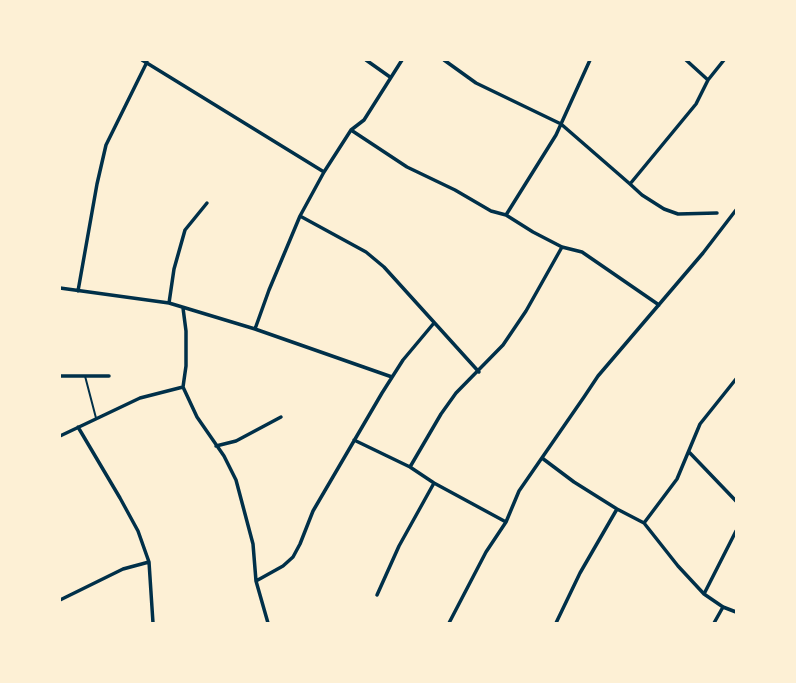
<!DOCTYPE html>
<style>
body{margin:0}
#map{position:relative;width:796px;height:683px;overflow:hidden;background:#fdf0d5;font-family:"Fira Sans Condensed",sans-serif}
canvas{display:block}
.frame{position:absolute;inset:0;border:61px solid #fdf0d5;pointer-events:none}
</style>
<div id="map">
<canvas width="796" height="683"></canvas>
<div class="frame"></div>
</div>
<script>
const c = document.querySelector('canvas').getContext('2d');
c.lineJoin = 'round';
const poly = rows => new Path2D(rows.map(r => 'M' + r).join(''));
function trace(path, color, width, dash) { c.strokeStyle = color; c.lineWidth = width; c.lineCap = dash ? 'butt' : 'round'; c.setLineDash(dash || []); c.stroke(path); }
const service = poly([
 [85,376,96,418]
]);
const minor = poly([
 [142,60,324,172],
 [366,60,390,77],
 [444,60,476,83,561,124,630,184],
 [686,60,708,80],
 [351,130,407,167,455,190,491,211,506,215,533,232,562,247,582,252,659,305],
 [717,213,678,214,664,209,642,195,630,184,696,104,708,80,724,60],
 [506,215,556,135,590,60],
 [300,216,366,252,384,267,479,372],
 [60,288,169,303,255,329,392,377],
 [78,291,97,184,106,145,147,62],
 [169,303,174,269,185,230,207,203],
 [183,308,186,331,186,366,183,387,197,417,224,456,236,480,253,544,256,581,268,623],
 [255,329,269,290,300,216,324,172,351,130,364,120,402,60],
 [60,376,109,376],
 [78,427,120,498,138,531,149,562,153,623],
 [60,436,140,398,183,387],
 [354,440,410,467,434,483,506,522],
 [216,446,236,441,281,417],
 [689,452,736,501],
 [542,458,574,482,617,509,644,523,678,566,704,594,723,607,736,612],
 [410,467,441,414,456,393,503,345,526,311,562,247],
 [644,523,677,479,700,424,736,379],
 [256,581,283,566,293,557,300,544,313,511,382,393,403,360,434,323],
 [704,594,736,531],
 [377,595,399,546,434,483],
 [60,600,123,569,149,562],
 [449,623,486,552,506,522,519,491,584,397,598,376,703,253,736,210],
 [556,623,580,573,617,509],
 [714,623,723,607]
]);
trace(service, '#003049', 2);
trace(minor, '#003049', 3.5);
</script>
